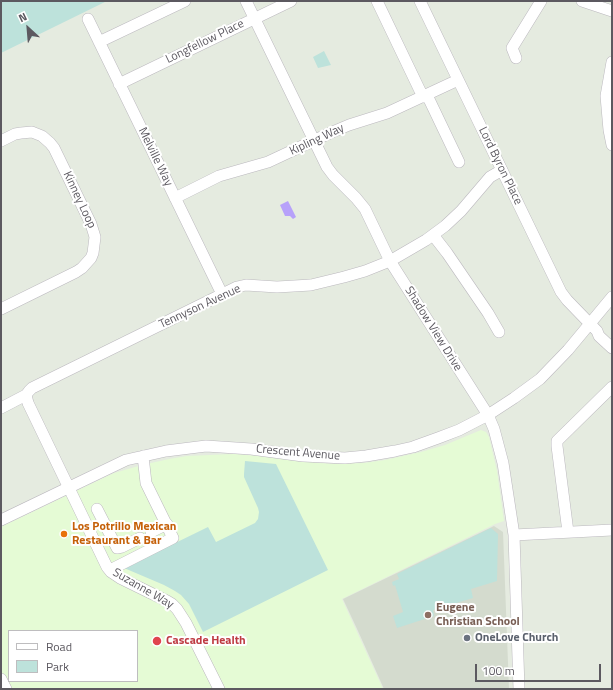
<!DOCTYPE html>
<style>
body{margin:0}
#map{position:relative;width:613px;height:690px;overflow:hidden;background:#e5ebe0;font-family:"Titillium Web",sans-serif}
canvas{display:block}
.frame{position:absolute;inset:0;border:2px solid #5c5960;pointer-events:none}
.legend{position:absolute;left:8px;top:630px;width:130px;height:52px;box-sizing:border-box;background:#fff;border:1px solid #bebdbf;margin:0;padding:5px 7px;list-style:none;font-size:12px;color:#5c5960}
.legend li{display:flex;align-items:center;gap:8px;height:20px}
.legend b{width:20px;border:1px solid #bebdbf}
.north{position:absolute;left:8px;top:8px;width:40px;height:40px;-webkit-text-stroke:3px #fff;paint-order:stroke;rotate:334deg;font-size:11px;font-weight:700;line-height:16px;text-align:center;color:#5c5960}
.north::after{content:'';display:block;margin:auto;width:14px;height:18px;background:#5c5960;clip-path:polygon(50% 0,100% 100%,50% 72%,0 100%)}
.scale{position:absolute;left:475px;top:664px;width:126px;height:18px;box-sizing:border-box;border:2px solid #5c5960;border-top:0;padding-left:5px;font-size:12px;line-height:14px;white-space:nowrap;color:#5c5960;-webkit-text-stroke:3px #fff;paint-order:stroke}
</style>
<div id="map">
<canvas width="613" height="690"></canvas>
<div class="frame"></div>
<ul class="legend">
<li><b style="height:5px;background:#fff"></b>Road</li>
<li><b style="height:11px;background:#bde2db"></b>Park</li>
</ul>
<div class="north">N</div>
<div class="scale">100 m</div>
</div>
<script>
const c = document.querySelector('canvas').getContext('2d');
c.lineJoin = 'round';
function fill(path, color) { c.fillStyle = color; c.fill(path, 'evenodd'); }
const poly = rows => new Path2D(rows.map(r => 'M' + r).join(''));
function trace(path, color, width, dash) { c.strokeStyle = color; c.lineWidth = width; c.lineCap = dash ? 'butt' : 'round'; c.setLineDash(dash || []); c.stroke(path); }
function label(font, color, halo, rows, align = 'center') {
  c.font = font + ' "Titillium Web",sans-serif'; c.lineWidth = 4; c.setLineDash([]); c.textBaseline = 'middle'; c.strokeStyle = halo; c.fillStyle = color; for (const [text, x, y, turn = 0] of rows) {
    c.save(); c.translate(x, y); c.rotate((+turn || 0) * Math.PI / 180); c.textAlign = isNaN(turn) ? turn : align; if (halo) c.strokeText(text, 0, 0); c.fillText(text, 0, 0); c.restore();
  }
}
const commercial = poly([
 [481,430,486,432,489,437,497,471,504,521,495,524,342,599,383,689,1,689,1,527,114,473,142,465,169,459,187,456,233,454,258,456,303,462,334,464,364,463,385,460,421,452,445,445],
 [9,631,137,631,137,681,9,681]
]);
const education = poly([
 [494,526,503,532,509,689,384,689,358,631,343,599]
]);
const green = poly([
 [1,1,107,1,1,53],
 [324,51,331,65,318,68,313,57],
 [245,461,276,464,328,570,203,632,189,604,181,595,175,591,164,585,124,568,208,527,216,542,255,523,258,519,259,512,258,508,244,477,244,474],
 [491,528,498,534,497,581,471,589,473,598,433,610,434,616,397,628,393,616,403,612,395,585,393,586,392,582,399,579,397,574]
]);
const water = poly([
 [288,201,296,217,293,219,290,216,285,216,280,205]
]);
const minor = poly([
 [246,1,327,167,333,175,356,198,365,209,390,261,488,415,494,429,503,463,514,535,519,689],
 [377,1,423,97],
 [420,1,561,292,567,300,597,331,599,336,612,348],
 [582,1,612,11],
 [88,19,222,294],
 [99,42,185,1],
 [516,58,512,48,541,1],
 [612,62,606,96,609,130,612,145],
 [119,84,291,1],
 [427,95,459,162],
 [1,141,15,134,21,133,32,132,42,136,50,143,54,148,91,224,95,237,93,253,91,258,82,268,76,272,1,309],
 [175,198,219,176,268,162,330,133,349,125,387,113,458,80],
 [433,235,447,253,475,294,488,313,499,332],
 [1,408,26,395],
 [97,509,117,548,122,547,140,538],
 [1,520,126,460,166,451,206,446,251,449,303,456,345,458,366,456,395,451,413,447,438,438,459,430,488,415,514,398,540,379,568,350,612,297],
 [151,532,167,524],
 [568,532,557,446,557,441,612,387],
 [514,535,612,530],
 [110,570,173,538,146,483,143,456],
 [1,679,6,689],
 [219,689,186,623,177,609,172,604,167,601,120,578,111,572,107,567,28,403,26,395,29,391,32,388,237,287,246,285,277,287,311,285,344,277,365,271,390,261,426,240,445,226,461,211,490,177,502,170]
]);
const markers = [
 [64,534,4,"#e8710a"],
 [428,615,4,"#8d6e63"],
 [467,638,4,"#6b7280"],
 [157,641,5,"#e0444e"]
];
const streetNames = [
 ["Longfellow Place",205,42,-26],
 ["Kipling Way",317,140,-25],
 ["Melville Way",155,157,64],
 ["Lord Byron Place",500,166,64],
 ["Kinney Loop",79,200,65],
 ["Tennyson Avenue",200,307,-25],
 ["Shadow View Drive",433,329,58],
 ["Crescent Avenue",298,453,5],
 ["Suzanne Way",143,589,30]
];
const foodNames = [
 ["Los Potrillo Mexican",72,527],
 ["Restaurant & Bar",72,541]
];
const educationNames = [
 ["Eugene",436,608],
 ["Christian School",436,622]
];
const worshipNames = [
 ["OneLove Church",475,638]
];
const healthNames = [
 ["Cascade Health",166,641]
];
fill(commercial, '#e5fbd5');
fill(education, '#d4dbce');
fill(green, '#bde2db');
fill(water, '#b7a1fa');
trace(minor, '#bbb8be', 12);
trace(minor, '#fff', 11);
for (const [x, y, r, color] of markers) { const dot = new Path2D(); dot.arc(x, y, r, 0, 2 * Math.PI); c.fillStyle = color; c.fill(dot); trace(dot, '#fff', 1.5); }
label('12px', '#5c5960', '#fff', streetNames);
label('bold 12px', '#c56008', '#fff', foodNames, 'left');
label('bold 12px', '#785e54', '#fff', educationNames, 'left');
label('bold 12px', '#5b616d', '#fff', worshipNames, 'left');
label('bold 12px', '#be3a42', '#fff', healthNames, 'left');
</script>
